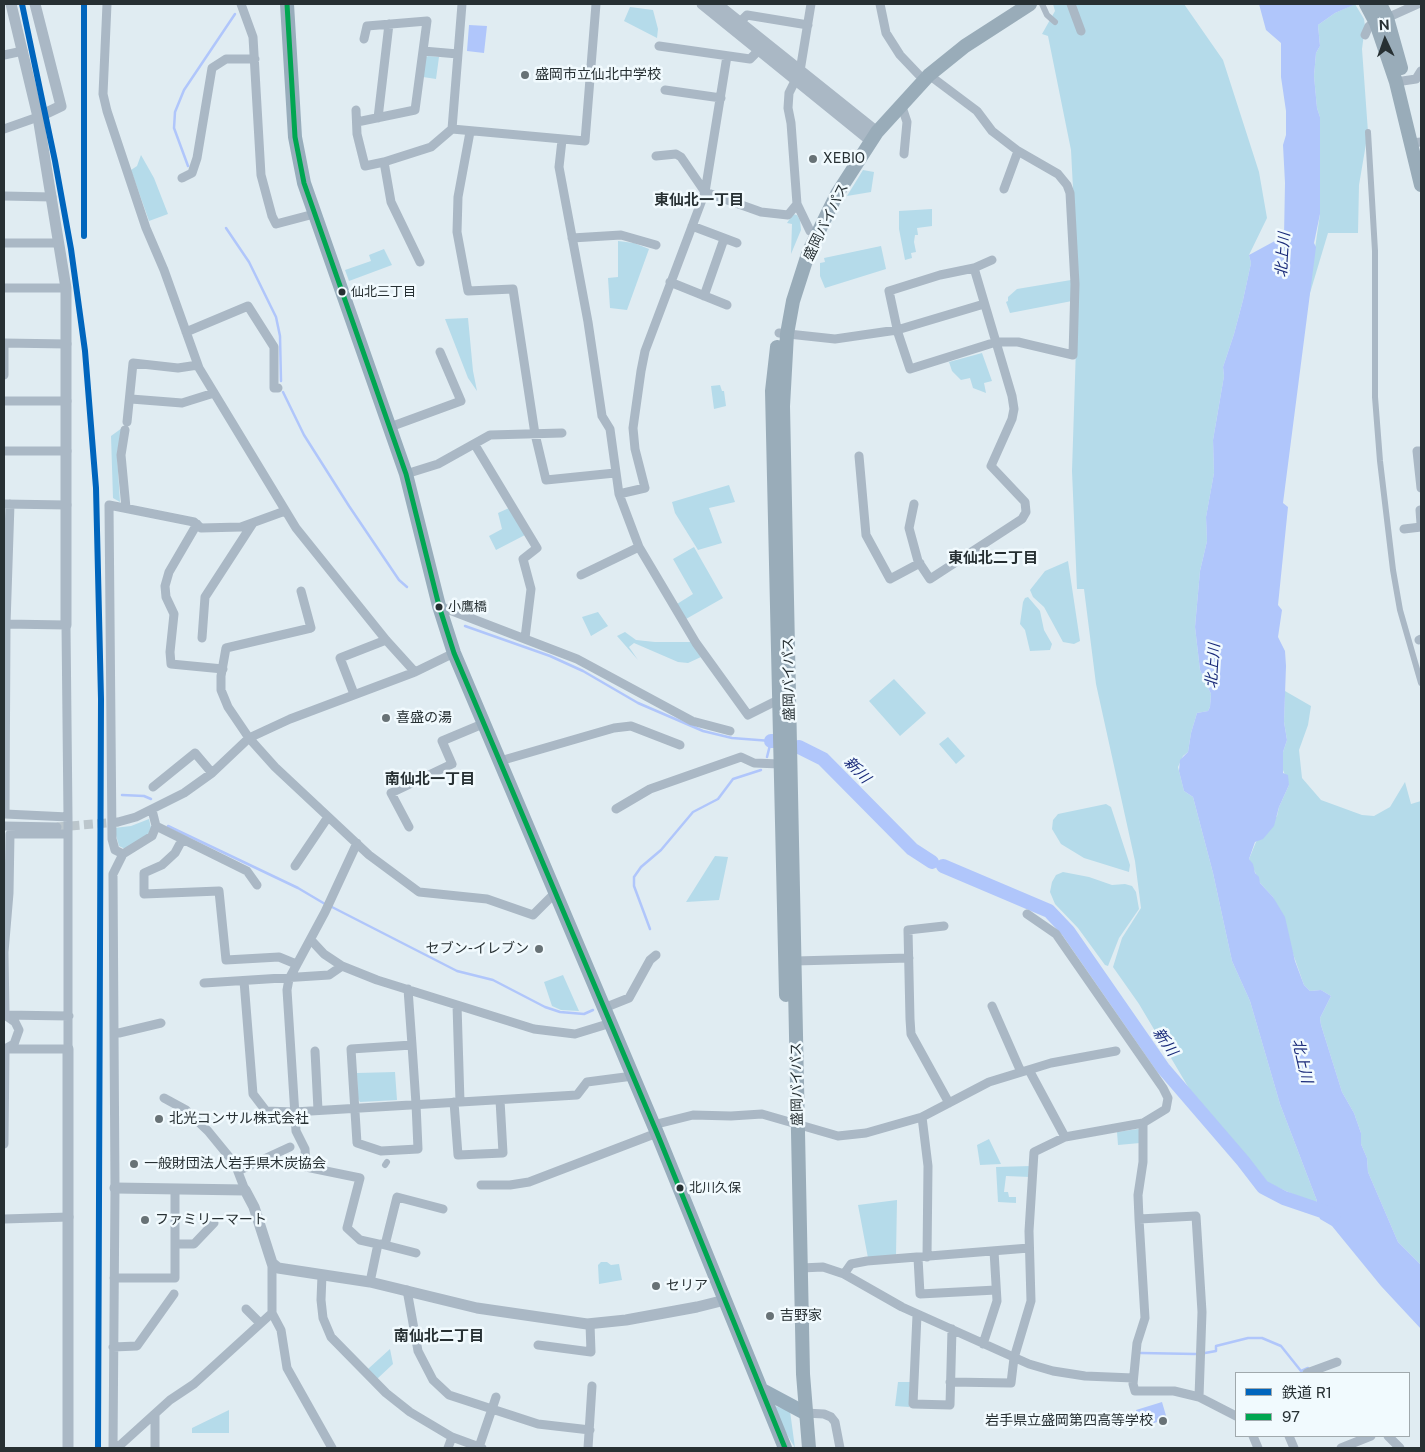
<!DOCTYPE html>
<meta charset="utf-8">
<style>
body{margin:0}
#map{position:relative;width:1425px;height:1452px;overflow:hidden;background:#e0ecf2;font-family:"Public Sans","Noto Sans JP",sans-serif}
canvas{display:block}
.frame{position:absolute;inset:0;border:5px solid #273033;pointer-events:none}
.legend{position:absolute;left:1235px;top:1372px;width:175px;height:65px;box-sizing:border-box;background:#f1fafe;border:1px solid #a0a9ad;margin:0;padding:6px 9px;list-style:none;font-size:15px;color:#273033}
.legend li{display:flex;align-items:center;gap:10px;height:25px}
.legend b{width:25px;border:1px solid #a0a9ad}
.north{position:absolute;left:1360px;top:15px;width:50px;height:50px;-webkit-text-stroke:4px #f1fafe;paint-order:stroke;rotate:357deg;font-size:14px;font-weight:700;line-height:20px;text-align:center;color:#273033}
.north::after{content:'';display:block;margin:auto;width:18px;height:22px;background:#273033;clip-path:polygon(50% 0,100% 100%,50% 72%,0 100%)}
</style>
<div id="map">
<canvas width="1425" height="1452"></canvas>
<div class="frame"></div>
<ul class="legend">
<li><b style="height:6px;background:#0065bd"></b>鉄道 R1</li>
<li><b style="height:6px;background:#00a651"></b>97</li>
</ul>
<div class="north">N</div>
</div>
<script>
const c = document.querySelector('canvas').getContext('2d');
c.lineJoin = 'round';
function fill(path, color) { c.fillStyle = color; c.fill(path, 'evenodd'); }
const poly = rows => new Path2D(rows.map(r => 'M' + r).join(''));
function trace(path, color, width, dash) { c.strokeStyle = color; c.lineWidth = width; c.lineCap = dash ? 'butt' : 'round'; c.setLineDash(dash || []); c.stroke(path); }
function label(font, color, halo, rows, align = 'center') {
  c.font = font + ' "Public Sans","Noto Sans JP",sans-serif'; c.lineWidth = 5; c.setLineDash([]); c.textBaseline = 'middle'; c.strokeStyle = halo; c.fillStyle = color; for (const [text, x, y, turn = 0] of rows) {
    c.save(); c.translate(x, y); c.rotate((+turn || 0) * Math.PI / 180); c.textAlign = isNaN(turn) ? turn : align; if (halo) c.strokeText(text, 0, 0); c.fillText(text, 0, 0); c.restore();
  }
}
const green = poly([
 [1053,4,1184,4,1223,60,1259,172,1267,218,1249,255,1251,263,1243,300,1234,334,1223,367,1224,376,1213,440,1214,473,1206,517,1207,541,1200,571,1195,627,1200,670,1211,694,1210,707,1208,711,1197,713,1191,733,1188,752,1183,756,1178,767,1184,791,1193,797,1213,873,1232,961,1250,1001,1280,1104,1317,1201,1315,1204,1268,1183,1190,1090,1139,1004,1113,967,1122,938,1141,908,1135,861,1096,684,1084,589,1077,589,1072,471,1078,285,1071,150,1048,36,1042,34,1055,11],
 [1355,4,1364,19,1365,26,1362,49,1368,132,1359,185,1358,233,1328,233,1307,303,1320,214,1320,117,1317,108,1314,76,1316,53,1320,46,1318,25,1335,13],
 [630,7,653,10,658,29,657,38,624,21],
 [428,56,439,57,436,79,423,77,425,58],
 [141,155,154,178,168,214,149,221,131,170,137,166],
 [863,170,874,172,871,192,847,196],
 [932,209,932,226,917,228,918,235,915,235,914,242,916,252,911,253,912,258,905,260,899,229,899,211],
 [793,214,797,215,800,220,801,230,791,254,792,224,787,223],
 [618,241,634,243,649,249,627,310,610,308,608,278,618,277],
 [881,246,886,269,825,288,820,276,820,263,825,262,824,258],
 [384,249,392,265,349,281,345,270,371,261,369,255],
 [1071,280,1072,301,1010,313,1006,302,1008,301,1008,297,1017,289],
 [468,318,473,371,477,391,468,378,445,319],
 [982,353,992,381,984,383,986,393,973,388,970,378,961,380,952,371,949,362],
 [720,385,722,391,724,391,726,406,714,409,711,386],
 [122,428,117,454,120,502,113,498,111,436],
 [729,485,735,502,709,508,722,543,698,550,675,513,672,502],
 [509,508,525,535,496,550,489,536,502,529,498,513],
 [694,547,723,598,686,619,677,604,693,594,673,559],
 [1068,561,1080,641,1074,644,1063,642,1044,607,1033,597,1030,590,1045,571],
 [1028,597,1040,611,1044,630,1052,644,1050,650,1030,651,1025,630,1020,624,1023,602,1025,598],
 [598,612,608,626,591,636,582,617],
 [625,632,636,640,655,642,691,642,701,657,688,663,678,662,634,643,629,647,638,660,617,636],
 [894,679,926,713,900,736,869,701],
 [1285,691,1311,706,1308,725,1299,750,1302,778,1321,800,1362,815,1374,816,1390,807,1405,782,1411,804,1421,801,1421,1265,1398,1242,1368,1172,1367,1158,1361,1144,1361,1133,1354,1113,1342,1092,1321,1025,1320,1018,1331,996,1321,990,1310,991,1304,985,1273,897,1260,883,1249,859,1256,842,1277,816,1279,807,1289,785,1283,770,1283,752,1287,740,1284,722],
 [948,737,965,756,956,764,939,744],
 [1106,804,1111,807,1130,865,1129,872,1084,858,1061,844,1052,829,1053,820,1058,814],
 [149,819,151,828,148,834,125,849,119,846,114,828,131,826],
 [715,856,728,857,719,900,686,902],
 [1063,872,1089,877,1112,885,1125,884,1132,886,1136,892,1139,909,1119,938,1108,966,1105,965,1078,928,1055,904,1050,892,1052,882,1056,875],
 [563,975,579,1011,561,1010,552,1006,544,982],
 [395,1072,397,1100,360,1102,358,1099,357,1073],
 [1138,1129,1140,1130,1140,1143,1118,1145,1117,1132],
 [989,1139,1001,1164,980,1165,977,1145],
 [1031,1166,1030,1177,1006,1176,1004,1192,1008,1192,1009,1197,1016,1197,1016,1203,998,1202,996,1167],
 [897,1200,896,1255,868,1258,858,1205],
 [601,1262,607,1262,611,1265,619,1264,622,1280,599,1284,598,1265],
 [390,1349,393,1364,377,1379,368,1369],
 [898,1382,910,1382,909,1407,895,1406],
 [775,1406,790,1411,795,1448,782,1426],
 [229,1410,229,1433,192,1433,192,1428]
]);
const water = poly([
 [1259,4,1356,4,1335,13,1318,25,1320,46,1316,53,1314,76,1317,108,1320,117,1320,214,1314,243,1316,247,1283,503,1288,507,1278,605,1282,610,1278,637,1285,651,1286,666,1284,722,1287,740,1283,752,1283,773,1288,775,1289,785,1279,807,1274,826,1263,839,1255,842,1249,859,1253,864,1255,873,1259,877,1260,883,1273,897,1285,917,1295,961,1304,985,1310,991,1321,990,1331,996,1320,1018,1321,1025,1342,1092,1354,1113,1361,1133,1361,1144,1367,1158,1368,1172,1398,1242,1421,1265,1421,1329,1381,1286,1332,1226,1320,1219,1315,1204,1317,1201,1280,1104,1250,1001,1232,961,1213,873,1193,797,1184,791,1179,771,1180,760,1188,752,1191,733,1197,713,1208,711,1210,707,1211,694,1200,670,1195,627,1200,571,1207,541,1206,517,1214,473,1213,440,1224,376,1223,367,1234,334,1243,300,1251,263,1249,255,1284,236,1285,183,1283,145,1286,135,1286,111,1281,77,1281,43,1266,30],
 [469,25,487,26,484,53,467,51],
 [1162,1402,1167,1419,1141,1427,1136,1410]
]);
const stream = poly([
 [188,166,174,128,175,112,184,90,235,14],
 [226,228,249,262,276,317,280,336,281,381],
 [283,392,304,435,349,506,399,580,407,587],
 [465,626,550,656,583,671,638,703,703,731,732,738,771,741,767,757],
 [122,795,144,796,151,799],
 [168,826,298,888,325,904],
 [330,906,457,971,493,980,545,1007,560,1012,584,1014,593,1010],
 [650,929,634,886,634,877,641,867,661,850,693,812,718,799,733,779,761,770],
 [1141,1353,1196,1354],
 [1205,1353,1216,1351,1216,1346,1248,1338,1262,1338,1281,1346,1301,1371,1308,1368]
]);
const river = poly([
 [771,741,773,741],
 [799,747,823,759,912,849,932,862],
 [943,866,1049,911,1068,931,1163,1068,1243,1161,1263,1187,1284,1198,1334,1215]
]);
const minorTunnel = poly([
 [57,827,118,822]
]);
const pedestrian = poly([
 [1042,4,1047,15,1055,22],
 [1368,132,1375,251,1375,397,1380,461,1393,570,1400,610,1421,683],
 [385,1165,387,1162]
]);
const minor = poly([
 [107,4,103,94,107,111,146,228,164,270,199,368,296,528,386,640,415,672],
 [241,4,253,37,261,175,272,216,276,224,314,214],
 [880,4,886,33,900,55,919,75],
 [1071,4,1081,31],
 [740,22,747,15,808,25],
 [1365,35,1369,26,1418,4],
 [659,46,750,59,758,51],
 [423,51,458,54],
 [4,55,23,51],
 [929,75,977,111,992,131,1018,151,1058,174,1067,185,1070,193,1075,284,1073,355,1018,342,996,342,910,369,898,333,889,291,940,275,974,268,992,260],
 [1396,82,1416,79,1421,71],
 [665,90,721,98],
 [901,104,907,122,904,154],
 [356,110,357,134,365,166,384,162],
 [378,118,389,24],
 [357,122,415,110,427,21,367,26,364,39],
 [4,129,38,117],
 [452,129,585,141,596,4],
 [470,132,458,197,457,232,468,291,513,289,535,434,546,480,615,473],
 [562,140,559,167,588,322,602,416,610,429,619,494,639,547,696,643,748,715,774,702,779,702],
 [1411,143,1421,142],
 [656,156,676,154,681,157,705,192,761,212,788,215,797,204],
 [182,178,192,173,197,158,212,68,226,59,255,59],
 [1004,189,1018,151],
 [4,196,52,197],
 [692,226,737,243],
 [810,231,797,204,791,123,788,108,789,93,800,71,811,4],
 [572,238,621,235,656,245],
 [4,243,59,243],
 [420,262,391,202,384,162,431,147,452,129,462,4],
 [670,282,727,305],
 [4,288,66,288],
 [704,296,724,239],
 [186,332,248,306,274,347,274,388,278,388],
 [779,333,835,339,897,330,984,304],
 [4,343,67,344],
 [4,375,4,343],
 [131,399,182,403,214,393],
 [4,401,67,401],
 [127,422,133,363,178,368,198,365],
 [390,427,461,401,440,352],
 [125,430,121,455,126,508],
 [475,445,537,548,523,559,531,589,525,638],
 [4,451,67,451],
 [859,456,866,535,890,579,920,563],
 [406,474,438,464,490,435,562,433],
 [1421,488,1417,451,1421,451],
 [619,494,645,488,635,449,633,428,641,371,645,351,705,192,727,56],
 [4,504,67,505],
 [914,504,909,528,918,561,930,579,1022,519,1026,512,1025,502,991,466,1012,419,1014,409,1012,396,974,268],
 [1420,510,1421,524],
 [197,524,169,572,165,586,166,597,174,614,170,652,171,664,223,669],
 [1404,529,1421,527],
 [581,575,639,547],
 [301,591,311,628,226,648,221,676,221,690,228,707,249,738,275,767,369,855,419,892,487,899,533,915,555,893],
 [439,606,577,659,692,721,730,731],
 [4,624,6,624,66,625,68,817,5,814,6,624,10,504],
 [202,638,205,597,253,523],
 [1419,640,1421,639],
 [354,694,340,658,386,640],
 [500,761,614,728,631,726,680,745],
 [153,787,195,753,212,773],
 [616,809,650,789,741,757,754,763,780,764],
 [118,822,136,817,184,793,212,773,249,738,290,719,415,672,454,653],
 [4,826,57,827],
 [156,826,247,871,257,885],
 [409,827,391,793,452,764,442,741,485,723],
 [182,840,175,853,162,865,144,873,144,894,219,891,226,960,279,957,296,964],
 [357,843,325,912,289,979,287,990,296,1131,305,1149,306,1167,360,1178,347,1228,360,1240,378,1244,370,1282],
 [123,854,115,850,112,839,109,505,194,522,201,528,241,527,285,511],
 [295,866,328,817],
 [1027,914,1056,934,1163,1088,1168,1098,1166,1109,1143,1123],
 [944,926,908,930,910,1019,911,1034,949,1103],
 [311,940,324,954,342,966,377,980,534,1029,575,1034,611,1023],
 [795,961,909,958],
 [244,981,253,1094,266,1111,294,1112,577,1095,587,1082,633,1076],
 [204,983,329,975,342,966],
 [408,989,412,1045,416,1104,418,1149,381,1151,357,1143,351,1049,412,1045],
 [457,1005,460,1102],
 [992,1006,1021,1072],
 [604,1008,629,998,650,960,656,955],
 [4,1015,69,1016],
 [5,1015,4,952,9,893,10,834,68,834],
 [5,1015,15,1022,19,1030,14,1044,5,1049],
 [119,1033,161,1023],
 [4,1049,68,1049,68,817],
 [315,1051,318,1110],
 [1029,1070,1065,1137,1143,1123,1143,1162,1138,1195,1139,1219,1196,1216,1202,1312,1199,1397,1236,1416],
 [164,1098,186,1110,208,1131,235,1164,245,1190],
 [454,1102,458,1155,503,1153,500,1100],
 [922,1117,928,1166,927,1257],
 [653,1125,693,1115,731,1116,762,1114,838,1136,866,1133,922,1117,989,1082,1051,1063,1116,1051],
 [4,1144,5,1049],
 [238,1171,290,1147],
 [481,1185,510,1185,529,1182,657,1133],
 [4,1219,69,1217],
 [1139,1219,1145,1318,1137,1343,1133,1384,1135,1391,1174,1391,1199,1397],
 [175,1244,194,1244,214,1223],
 [381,1244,416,1253],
 [385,1245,397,1197,443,1209],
 [918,1258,920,1294,996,1290],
 [272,1263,272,1313,281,1330,287,1368,332,1448],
 [801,1268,823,1267,844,1274,902,1307,1029,1364,1053,1371,1085,1376,1133,1378],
 [844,1274,851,1264,867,1261,1029,1248],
 [322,1275,321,1300,323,1318,331,1337,386,1393,410,1412,452,1437,448,1448],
 [114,1278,175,1278,175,1189],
 [407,1290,418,1351,433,1380,449,1395,492,1409,479,1447],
 [246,1309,260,1323],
 [917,1315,913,1404,950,1405,952,1329],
 [983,1344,997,1301,994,1251],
 [538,1345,591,1352,590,1324],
 [113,1347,137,1346,174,1294],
 [1307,1373,1337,1362],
 [950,1382,1011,1383,1014,1358,1031,1301,1029,1231,1034,1152,1065,1137],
 [496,1397,492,1409,538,1424,590,1430],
 [805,1413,824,1414,831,1417,835,1422,840,1448],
 [155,1414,155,1448],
 [1253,1436,1258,1448],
 [1289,1436,1294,1448],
 [1388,1436,1400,1448],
 [452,1437,482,1448],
 [113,1448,115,1188,113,874,123,854,152,836,156,826,152,810],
 [117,1448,170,1400,194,1384,272,1313],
 [588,1448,592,1386],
 [1341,1448,1371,1436]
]);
const tertiary = poly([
 [11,4,38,117,66,288,66,625],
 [35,4,61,106,38,117],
 [702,4,871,141],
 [717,4,877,132],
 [115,1188,245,1190,254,1207,272,1263,278,1268,370,1282,477,1308,587,1324,626,1320,697,1307,725,1300],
 [68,1448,68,1049]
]);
const primary = poly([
 [287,4,295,137,304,183,406,474,439,606,454,653,657,1133,785,1448],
 [762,1390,805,1413]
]);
const trunk = poly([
 [1366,4,1376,23,1396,82,1421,185],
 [1380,4,1387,18,1401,68],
 [777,347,772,391,786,995],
 [809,1448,803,1374,783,406,787,334,793,301,809,251,837,194,877,132,929,75,965,46,1030,4]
]);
const bus1 = poly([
 [287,4,295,137,304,183,406,474,439,606,454,653,657,1133,785,1448]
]);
const rail1 = poly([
 [22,4,55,161,71,249,85,351,96,488,101,699,98,1448],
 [84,4,84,236]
]);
const markers = [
 [525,75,5,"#687276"],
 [813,159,5,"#687276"],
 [342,292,4.5,"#273033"],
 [439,607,4.5,"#273033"],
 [386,718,5,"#687276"],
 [539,949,5,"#687276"],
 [159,1119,5,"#687276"],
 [134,1164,5,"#687276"],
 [680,1188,4.5,"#273033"],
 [145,1220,5,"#687276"],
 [656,1286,5,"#687276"],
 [770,1316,5,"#687276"],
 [1163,1421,5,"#687276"]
];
const busNames = [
 ["仙北三丁目",351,292],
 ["小鷹橋",448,607],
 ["北川久保",689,1188]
];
const poiNames = [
 ["盛岡市立仙北中学校",535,75],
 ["XEBIO",823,159],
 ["喜盛の湯",396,718],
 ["セブン-イレブン",529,949,"right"],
 ["北光コンサル株式会社",169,1119],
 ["一般財団法人岩手県木炭協会",144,1164],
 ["ファミリーマート",155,1220],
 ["セリア",666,1286],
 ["吉野家",780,1316],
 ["岩手県立盛岡第四高等学校",1153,1421,"right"]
];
const streetNames = [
 ["盛岡バイパス",826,222,-64],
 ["盛岡バイパス",789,679,-91],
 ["盛岡バイパス",797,1084,-91]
];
const neighbourhoodNames = [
 ["東仙北一丁目",699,200],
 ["東仙北二丁目",993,558],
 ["南仙北一丁目",430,779],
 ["南仙北二丁目",439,1336]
];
const waterNames = [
 ["北上川",1283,255,-86],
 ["北上川",1213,666,-86],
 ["新川",857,770,46],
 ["新川",1165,1042,55],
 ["北上川",1302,1061,77]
];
fill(green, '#b5dbea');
fill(water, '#b0c6fb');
trace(stream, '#b0c6fb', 2.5);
trace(river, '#b0c6fb', 14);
trace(minorTunnel, '#bbc6cc', 9, [9, 4.5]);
trace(pedestrian, '#aab8c5', 6);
trace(minor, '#aab8c5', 9);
trace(tertiary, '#aab8c5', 11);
trace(primary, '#98adbc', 14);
trace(trunk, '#99acb9', 14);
trace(bus1, '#00a651', 5);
trace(rail1, '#0065bd', 6);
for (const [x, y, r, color] of markers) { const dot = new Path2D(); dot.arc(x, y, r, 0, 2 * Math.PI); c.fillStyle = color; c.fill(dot); trace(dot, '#f1fafe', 2); }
label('13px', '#273033', '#f1fafe', busNames, 'left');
label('14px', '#273033', '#f1fafe', poiNames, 'left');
label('14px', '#273033', '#f1fafe', streetNames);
label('bold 15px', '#273033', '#f1fafe', neighbourhoodNames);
label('italic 15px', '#182979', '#f1fafe', waterNames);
</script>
